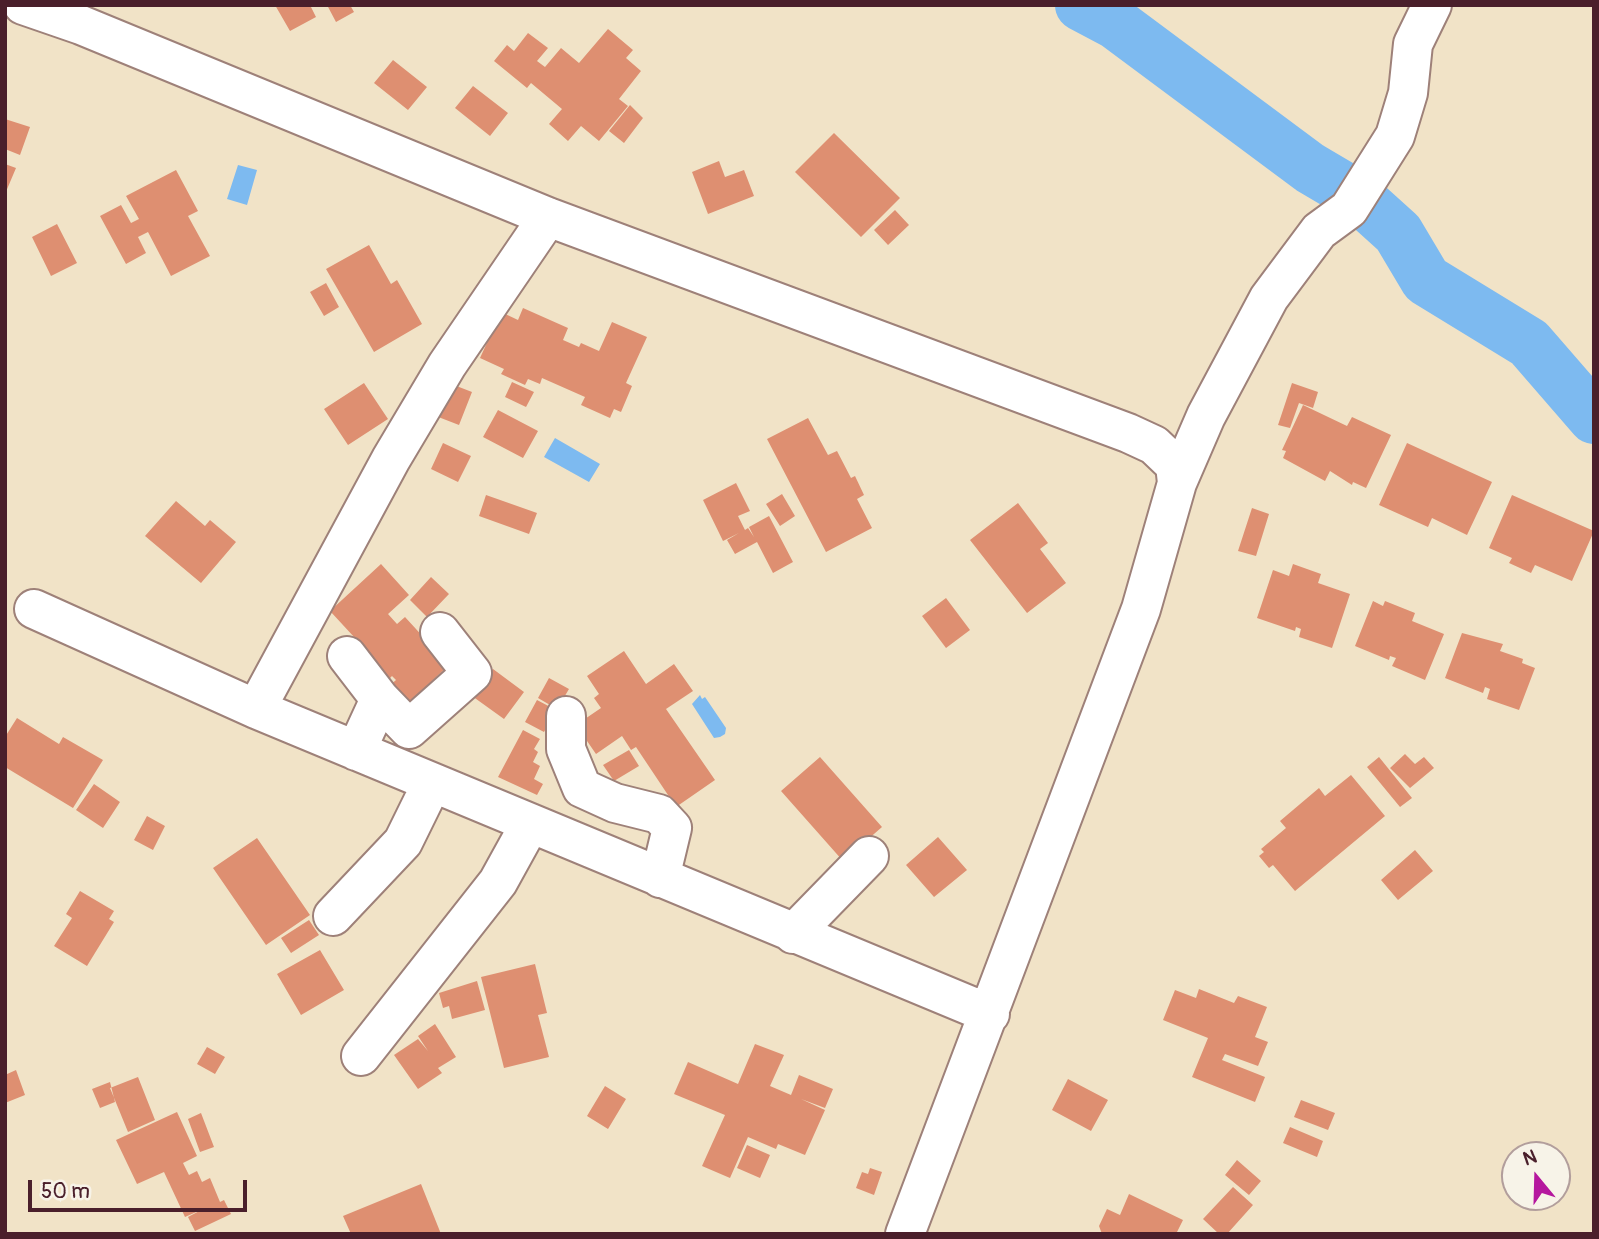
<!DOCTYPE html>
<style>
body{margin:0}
#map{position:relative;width:1599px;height:1239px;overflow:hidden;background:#f1e3c7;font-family:Pangolin,sans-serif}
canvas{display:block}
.frame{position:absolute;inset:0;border:7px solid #4a1f2b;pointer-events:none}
.north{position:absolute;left:1501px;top:1141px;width:70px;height:70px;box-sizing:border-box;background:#f7f3e8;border:2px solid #b29e9c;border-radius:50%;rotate:341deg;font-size:19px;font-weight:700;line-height:28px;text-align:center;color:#4a1f2b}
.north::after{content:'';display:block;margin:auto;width:24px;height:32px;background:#b5179e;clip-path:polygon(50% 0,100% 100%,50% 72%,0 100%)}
.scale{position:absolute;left:28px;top:1180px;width:219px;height:32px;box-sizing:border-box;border:4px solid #4a1f2b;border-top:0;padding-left:9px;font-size:21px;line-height:24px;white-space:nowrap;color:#4a1f2b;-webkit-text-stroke:5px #f7f3e8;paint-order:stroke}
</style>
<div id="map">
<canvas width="1599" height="1239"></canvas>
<div class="frame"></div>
<div class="north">N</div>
<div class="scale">50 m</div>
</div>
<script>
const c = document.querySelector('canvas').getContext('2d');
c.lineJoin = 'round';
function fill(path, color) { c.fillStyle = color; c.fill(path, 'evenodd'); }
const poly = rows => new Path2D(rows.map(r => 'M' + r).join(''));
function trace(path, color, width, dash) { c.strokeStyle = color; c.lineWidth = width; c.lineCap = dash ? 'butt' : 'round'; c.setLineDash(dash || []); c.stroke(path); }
const water = poly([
 [238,165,257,170,247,205,227,199],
 [555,438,600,464,589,482,544,457],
 [700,695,702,699,705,697,726,728,725,734,720,737,714,738,692,704]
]);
const river = poly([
 [1081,5,1115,23,1310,168,1349,191],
 [1367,205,1398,233,1426,280,1529,343,1594,418]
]);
const building = poly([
 [275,5,310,5,316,17,290,31],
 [327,5,350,5,354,12,336,22],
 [608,29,633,50,626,58,641,71,619,99,628,106,599,141,581,126,568,141,549,124,562,109,531,83,527,88,494,61,507,45,514,51,528,33,548,48,537,61,545,67,561,48,579,63],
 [393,60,427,87,408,110,374,83],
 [473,86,508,113,490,136,455,108],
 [630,105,643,118,624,143,609,131],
 [5,119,30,127,20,155,5,149],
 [834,133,900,198,861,237,795,172],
 [719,161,725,177,744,170,754,196,708,214,692,172],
 [5,164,16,168,5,194],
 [176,170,198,211,188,216,210,256,171,276,148,232,138,237,146,253,126,264,100,216,121,205,131,223,139,219,126,196],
 [895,210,909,225,888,245,874,230],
 [57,224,77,263,51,276,32,237],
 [369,245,391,284,397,280,422,324,374,352,326,269],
 [326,283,339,307,324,316,310,292],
 [523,308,568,328,563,340,579,347,581,343,599,351,612,322,647,337,626,383,632,386,621,412,614,409,610,418,581,405,585,397,542,378,540,384,528,379,525,385,501,374,504,369,480,358,501,312,518,320],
 [441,380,472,392,459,425,428,413],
 [512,382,534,392,526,407,505,397],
 [364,383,388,419,348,445,324,409],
 [1292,383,1318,392,1313,408,1299,403,1290,428,1278,425],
 [1303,405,1347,426,1352,417,1391,435,1366,488,1353,482,1352,485,1330,471,1325,481,1283,458,1286,451,1282,450],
 [498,410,538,431,523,458,483,437],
 [808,418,828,455,837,451,851,478,855,476,864,495,857,499,872,528,826,552,767,439],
 [443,443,471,456,458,482,431,469],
 [1407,443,1492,482,1467,535,1432,518,1428,527,1379,505],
 [736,483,750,511,738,516,745,530,748,528,754,537,749,527,769,516,793,562,773,573,757,542,735,554,727,540,739,533,723,541,703,500],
 [782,494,795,516,780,526,766,504],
 [486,495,537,513,529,534,479,516],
 [1512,495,1594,531,1572,581,1535,565,1531,573,1509,563,1512,558,1489,548],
 [176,501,205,526,210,520,236,542,201,583,145,536],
 [1018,503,1048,543,1040,549,1066,583,1027,613,970,540],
 [1252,508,1269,514,1256,556,1238,551],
 [381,564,409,595,388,614,397,624,405,617,449,665,431,682,436,688,411,712,388,687,396,680,392,676,386,682,367,651,330,611],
 [1293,564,1321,574,1318,583,1350,594,1332,648,1299,637,1301,629,1296,627,1295,631,1257,618,1273,570,1289,576],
 [431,577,449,594,427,617,410,600],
 [946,598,970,630,946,648,922,616],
 [1373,601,1383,606,1385,601,1415,613,1412,621,1444,634,1425,680,1392,666,1396,658,1390,656,1389,660,1355,646],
 [1462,633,1503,644,1500,651,1523,659,1522,663,1535,668,1519,710,1487,699,1490,689,1485,687,1483,693,1445,678],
 [624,651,646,684,674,664,693,691,666,709,715,780,676,807,636,747,631,750,622,736,596,754,576,725,601,708,594,698,599,694,587,676],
 [493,669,524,692,504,719,472,696],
 [549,678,569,689,557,709,538,698],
 [537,700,556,710,544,732,525,722],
 [17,718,59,744,63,737,103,760,73,808,5,767,5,737],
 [523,730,540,739,534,749,538,752,533,762,540,766,534,779,543,784,537,795,498,777],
 [629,750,639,766,614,781,603,765],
 [1405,754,1415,764,1424,757,1434,768,1410,788,1390,768],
 [820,757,882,827,843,861,781,791],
 [1379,757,1412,798,1400,807,1367,767],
 [1351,775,1385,816,1295,891,1273,865,1269,868,1259,856,1264,852,1261,849,1286,828,1280,821,1319,788,1325,796],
 [94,784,120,802,103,828,76,810],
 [147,816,165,826,153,850,134,840],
 [938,837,967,870,934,897,906,865],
 [257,838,310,915,266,945,213,868],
 [1415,850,1433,871,1398,900,1381,880],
 [80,891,114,911,109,919,114,922,87,966,54,946,72,918,66,914],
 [309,920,319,935,291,953,281,938],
 [320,950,344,990,301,1015,277,974],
 [535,964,547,1013,538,1015,549,1057,504,1068,481,977],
 [477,981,485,1010,452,1019,449,1006,443,1008,439,993],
 [1199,989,1234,1003,1238,996,1267,1007,1255,1037,1268,1042,1258,1066,1225,1054,1222,1060,1265,1077,1255,1102,1192,1077,1208,1038,1163,1020,1175,990,1196,998],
 [435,1024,456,1057,438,1068,442,1073,418,1089,394,1055,418,1039,428,1051,418,1036],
 [755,1044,784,1055,770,1086,791,1095,799,1075,833,1089,825,1108,801,1099,825,1110,805,1155,778,1144,776,1149,748,1137,730,1178,702,1166,725,1115,674,1094,688,1062,738,1084],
 [207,1047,225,1057,215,1074,197,1064],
 [16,1070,25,1095,5,1103,5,1075],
 [138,1077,155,1120,128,1132,110,1088],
 [1068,1079,1108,1100,1091,1131,1052,1110],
 [110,1082,115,1102,100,1108,92,1089],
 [605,1086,626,1099,608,1129,587,1116],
 [1301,1100,1335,1113,1328,1130,1294,1117],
 [177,1112,197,1156,183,1163,189,1175,197,1171,202,1182,210,1178,220,1202,224,1200,231,1214,195,1231,188,1217,203,1209,185,1217,164,1172,137,1184,116,1140],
 [201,1113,214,1147,200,1152,188,1119],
 [1290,1127,1323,1141,1317,1157,1283,1143],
 [747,1145,770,1155,760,1178,737,1168],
 [1237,1160,1261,1181,1249,1195,1225,1175],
 [870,1168,882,1172,874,1195,856,1188,862,1172,868,1174],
 [421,1184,441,1234,351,1234,343,1216],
 [1233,1187,1253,1205,1227,1234,1219,1234,1203,1219],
 [1129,1194,1183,1220,1176,1234,1102,1234,1099,1226,1107,1209,1120,1215]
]);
const minor = poly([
 [23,5,81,25,548,217,1128,433,1154,445,1175,465,1177,483,1141,609,905,1234],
 [1177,483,1206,416,1269,298,1319,231,1349,209,1395,136,1408,93,1413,44,1432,5],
 [34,609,256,709,990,1014],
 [347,656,380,699,356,751],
 [380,699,409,729,472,673,440,632],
 [256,709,391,459,447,365,548,217],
 [566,716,566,749,582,788,615,803,659,814,672,828,660,878],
 [333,916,403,842,432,783],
 [793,934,869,856],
 [361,1056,498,882,530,824]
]);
fill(water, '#7dbaf0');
trace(river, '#7dbaf0', 52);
fill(building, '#de8f71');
trace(minor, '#9e8179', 42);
trace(minor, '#fff', 38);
</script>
